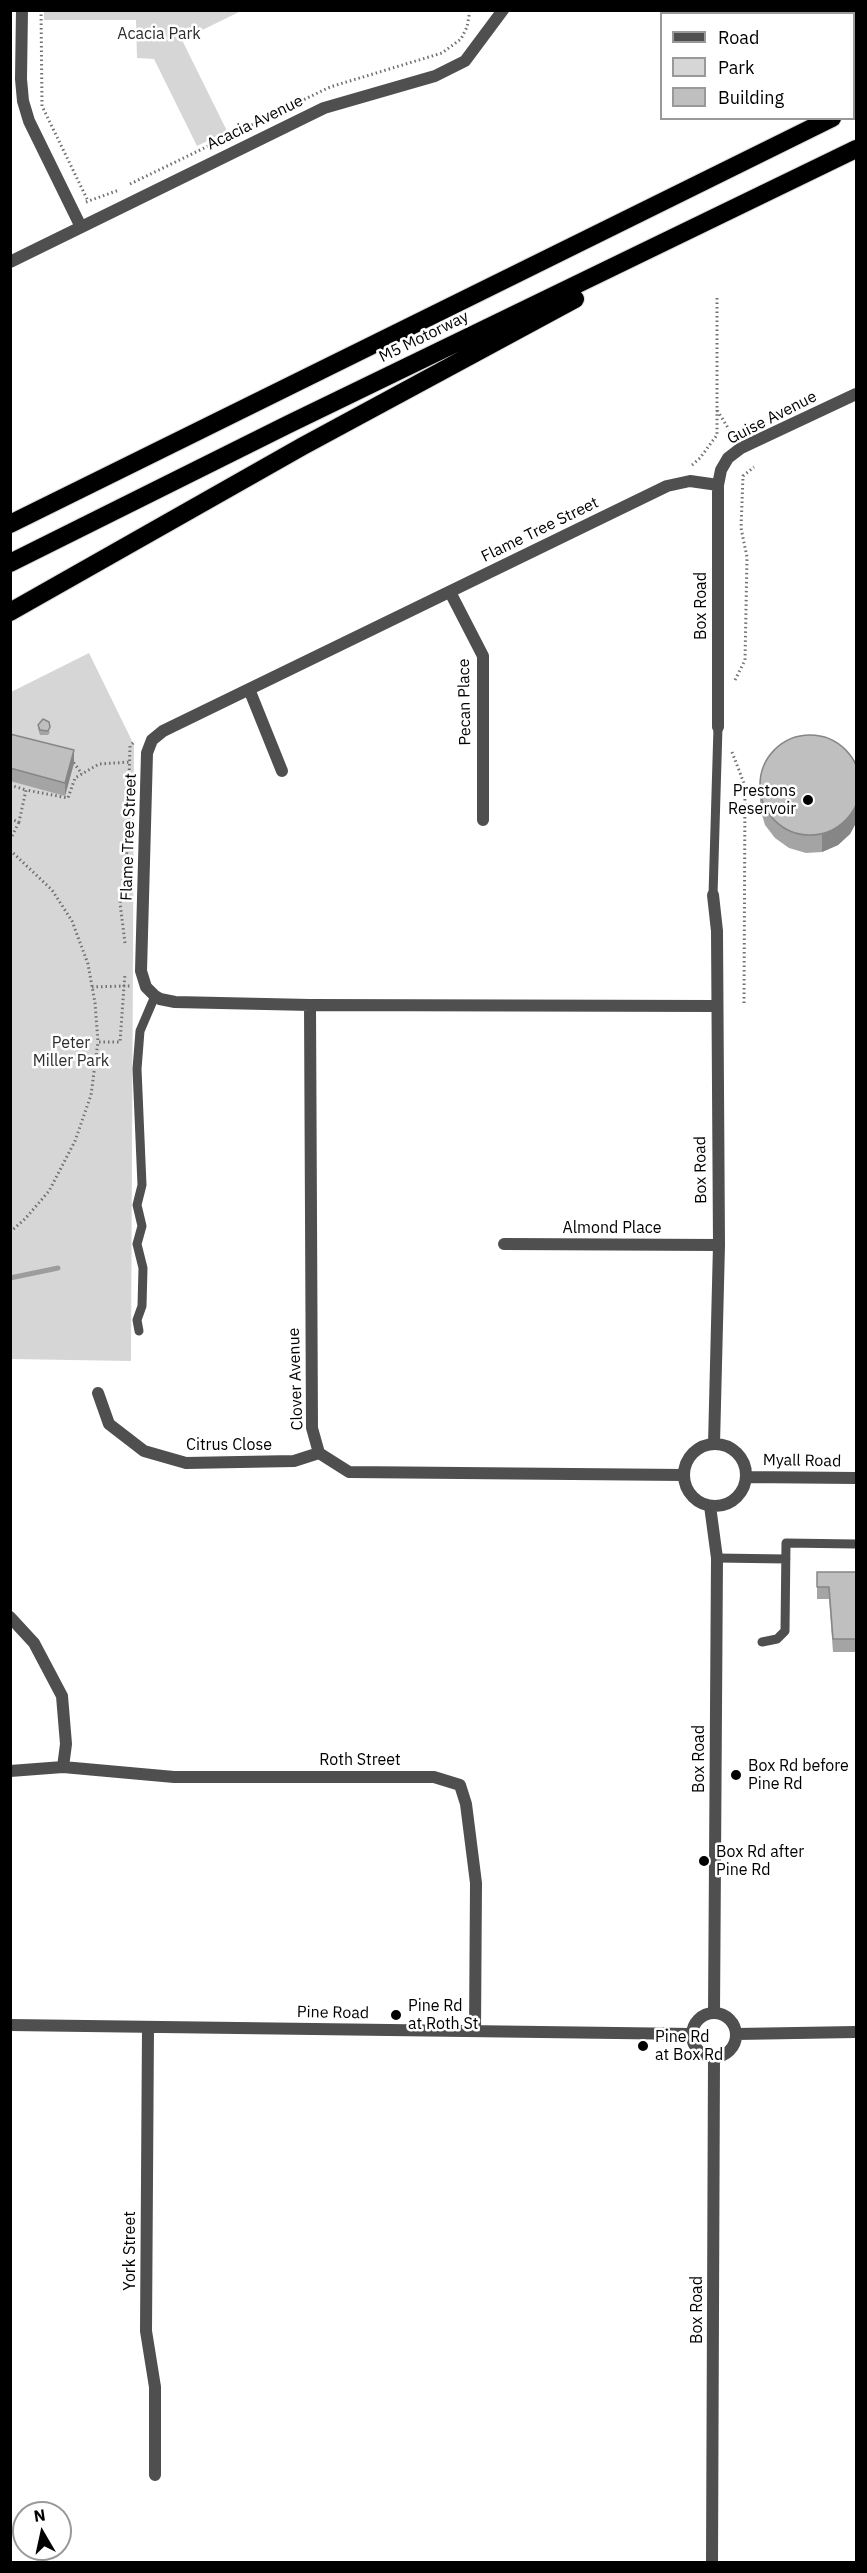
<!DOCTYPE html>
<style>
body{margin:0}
#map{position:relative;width:867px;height:2573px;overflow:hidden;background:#fff;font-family:"IBM Plex Sans",sans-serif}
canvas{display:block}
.frame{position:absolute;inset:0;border:12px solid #000;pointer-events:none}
.legend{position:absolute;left:660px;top:12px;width:195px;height:108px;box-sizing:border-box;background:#fff;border:2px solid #999;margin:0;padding:8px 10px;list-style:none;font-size:18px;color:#000}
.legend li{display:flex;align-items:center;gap:12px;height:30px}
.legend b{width:30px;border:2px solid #999}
.north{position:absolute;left:12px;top:2501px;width:60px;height:60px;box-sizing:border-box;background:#fff;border:2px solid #999;border-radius:50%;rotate:351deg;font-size:16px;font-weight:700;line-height:24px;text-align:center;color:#000}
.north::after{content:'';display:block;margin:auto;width:21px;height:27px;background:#000;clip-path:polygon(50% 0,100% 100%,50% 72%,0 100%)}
</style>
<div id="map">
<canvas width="867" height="2573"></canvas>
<div class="frame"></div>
<ul class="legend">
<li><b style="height:8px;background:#4f4f4f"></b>Road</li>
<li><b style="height:16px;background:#d6d6d6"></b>Park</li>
<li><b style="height:16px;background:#bfbfbf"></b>Building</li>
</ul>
<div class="north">N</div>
</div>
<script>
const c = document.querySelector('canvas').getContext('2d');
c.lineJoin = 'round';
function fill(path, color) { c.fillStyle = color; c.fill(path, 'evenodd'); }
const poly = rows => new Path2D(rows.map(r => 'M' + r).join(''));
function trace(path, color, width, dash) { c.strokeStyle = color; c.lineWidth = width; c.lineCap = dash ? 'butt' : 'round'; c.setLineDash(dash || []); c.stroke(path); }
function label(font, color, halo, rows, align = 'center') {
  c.font = font + ' "IBM Plex Sans",sans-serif'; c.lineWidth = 5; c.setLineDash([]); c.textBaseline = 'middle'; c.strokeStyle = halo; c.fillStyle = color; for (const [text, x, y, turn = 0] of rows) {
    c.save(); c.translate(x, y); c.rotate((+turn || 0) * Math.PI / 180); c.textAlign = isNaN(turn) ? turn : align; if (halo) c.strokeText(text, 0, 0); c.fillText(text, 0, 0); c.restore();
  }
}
const green = poly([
 [44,10,241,11,182,40,227,131,197,146,154,59,137,58,136,20,44,20],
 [89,653,134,745,131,1361,11,1359,11,692]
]);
const stream = poly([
 [10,1278,58,1268]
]);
const path = poly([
 [41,10,42,106,88,201],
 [130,184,330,87,442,53,461,39,467,27,470,10],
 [86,202,119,190],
 [717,298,717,410,733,436],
 [692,465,700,458,717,435,717,410],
 [735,680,745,660,747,557,741,528,743,476,754,467],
 [732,752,745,786,744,1005],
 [71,759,82,774],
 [129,779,130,746,134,742],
 [10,785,26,790],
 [10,819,19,822,26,790,68,798,75,778,99,764,129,762],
 [10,840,19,822],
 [10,850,52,890,72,921,88,964,95,1003,98,1042,120,1042,124,986,130,986],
 [125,943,120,903,128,843],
 [92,987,124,986,125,974],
 [10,1232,25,1219,49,1191,75,1141,91,1095,98,1042]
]);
const service = poly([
 [713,895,718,727],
 [139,1331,137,1320,142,1306,143,1268,137,1244,142,1226,137,1205,142,1185,137,1069,140,1031,155,996],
 [717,1558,786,1559],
 [762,1642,777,1639,785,1631,786,1543,856,1544]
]);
const minor = poly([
 [22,10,21,79,23,101,29,121,81,227],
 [10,262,324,108,435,76,465,61,503,10],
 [450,592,483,656,483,820],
 [249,689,282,771],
 [718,727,718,485,721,470,728,458,741,448,856,394],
 [713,895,717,931,719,1245,714,1444],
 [310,1005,312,1428,319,1453,349,1472,684,1475],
 [716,1006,310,1005,175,1002,160,999,155,996,146,987,141,971,147,753,152,740,163,731,667,486,690,481,718,485],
 [504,1244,719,1245],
 [98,1393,109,1424,144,1451,186,1463,294,1461,319,1453],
 '684 1475a31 31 0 1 1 62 0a31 31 0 1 1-62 0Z',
 [746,1477,856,1478],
 [710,1506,717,1558,714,2013],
 [10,1617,34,1643,62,1696,66,1744,63,1767],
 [10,1771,63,1767,174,1777,434,1777,460,1785,466,1804,476,1883,475,2031],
 '692 2035a22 22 0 1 1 44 0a22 22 0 1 1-44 0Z',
 [10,2025,692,2034],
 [148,2027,146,2331,155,2387,155,2475],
 [736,2034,856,2032],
 [712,2562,714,2057]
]);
const motorway = poly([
 [854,108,856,107],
 [10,524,832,118],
 [10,563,289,424,856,149],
 [10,612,303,446,575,299]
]);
const wall = poly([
 [38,725,50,732,48,735,40,735,38,729],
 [10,734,74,763,65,796,10,781],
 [856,763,856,823,850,834,838,845,822,852,806,853,789,848,775,838,765,825,760,808,760,792],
 [817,1572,856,1572,856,1652,833,1652,829,1599,817,1599]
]);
const shadedWall = poly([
 [74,750,74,763,65,796,65,783],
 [856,807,856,823,850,834,838,845,822,852,822,835]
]);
const building = poly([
 [43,719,49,722,50,727,48,731,40,730,38,725,43,719],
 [10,734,74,750,65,783,10,768,10,734],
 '760 785a50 50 0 1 1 100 0a50 50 0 1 1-100 0Z',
 [817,1572,856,1572,856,1639,833,1639,829,1587,817,1587,817,1572]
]);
const markers = [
 [808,800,6,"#000"],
 [736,1775,6,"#000"],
 [704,1861,6,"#000"],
 [396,2015,6,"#000"],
 [643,2046,6,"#000"]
];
const parkNames = [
 ["Acacia Park",159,34],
 ["Peter",71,1043],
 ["Miller Park",71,1061]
];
const streetNames = [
 ["Acacia Avenue",255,123,-26],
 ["M5 Motorway",424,337,-26],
 ["Guise Avenue",772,418,-27],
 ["Flame Tree Street",540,530,-26],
 ["Box Road",701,606,-90],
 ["Pecan Place",465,702,-91],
 ["Flame Tree Street",129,837,-88],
 ["Box Road",701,1170,-91],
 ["Almond Place",612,1228],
 ["Clover Avenue",296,1379,-92],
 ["Citrus Close",229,1445],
 ["Myall Road",802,1461,1],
 ["Box Road",699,1759,-90],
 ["Roth Street",360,1760],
 ["Pine Road",333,2013,1],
 ["York Street",130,2251,-90],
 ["Box Road",697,2310,-90]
];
const poiNames = [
 ["Prestons",796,791,"right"],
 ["Reservoir",796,809,"right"],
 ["Box Rd before",748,1766],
 ["Pine Rd",748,1784],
 ["Box Rd after",716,1852],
 ["Pine Rd",716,1870],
 ["Pine Rd",408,2006],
 ["at Roth St",408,2024],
 ["Pine Rd",655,2037],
 ["at Box Rd",655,2055]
];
fill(green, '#d6d6d6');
trace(stream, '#9d9d9d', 5);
trace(motorway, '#dbdbdb', 20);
trace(path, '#717171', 3, [1.5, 3]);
trace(service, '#4f4f4f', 9);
trace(minor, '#4f4f4f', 12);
trace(motorway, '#000', 18);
fill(wall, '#a4a4a4');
fill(shadedWall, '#868686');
fill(building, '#bfbfbf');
trace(building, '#868686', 1.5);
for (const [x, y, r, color] of markers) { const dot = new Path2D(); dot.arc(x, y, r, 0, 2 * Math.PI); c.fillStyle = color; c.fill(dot); trace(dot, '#fff', 2); }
label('16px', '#2d2d2d', '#fff', parkNames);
label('16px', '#000', '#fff', streetNames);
label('16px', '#000', '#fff', poiNames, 'left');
</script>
